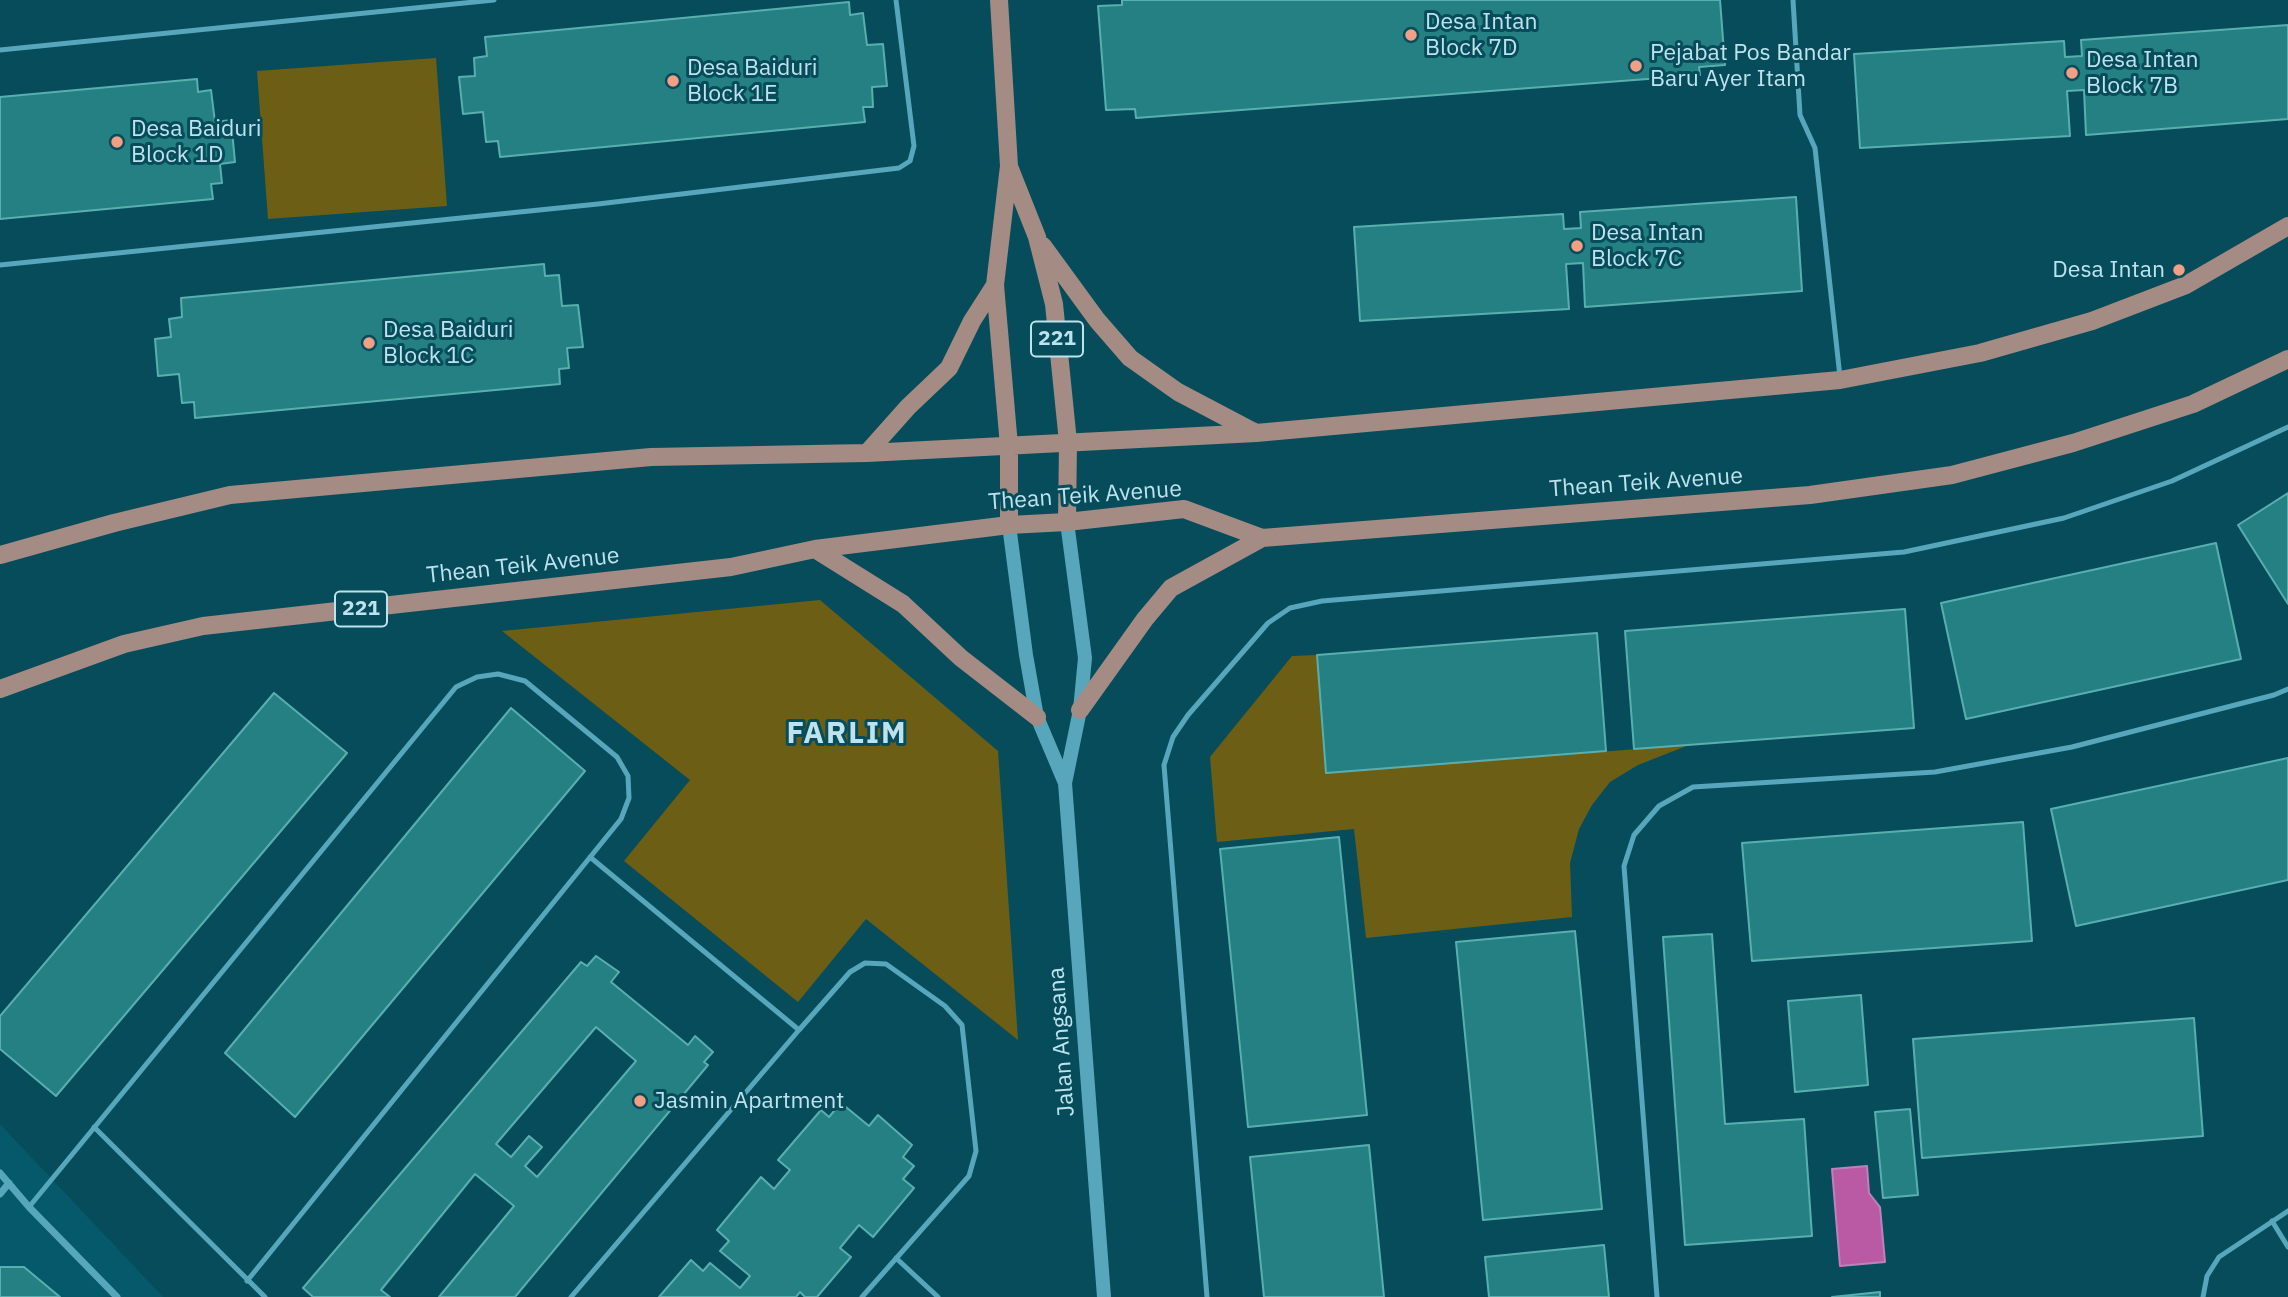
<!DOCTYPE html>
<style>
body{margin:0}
canvas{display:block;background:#064c5b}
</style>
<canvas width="2288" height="1297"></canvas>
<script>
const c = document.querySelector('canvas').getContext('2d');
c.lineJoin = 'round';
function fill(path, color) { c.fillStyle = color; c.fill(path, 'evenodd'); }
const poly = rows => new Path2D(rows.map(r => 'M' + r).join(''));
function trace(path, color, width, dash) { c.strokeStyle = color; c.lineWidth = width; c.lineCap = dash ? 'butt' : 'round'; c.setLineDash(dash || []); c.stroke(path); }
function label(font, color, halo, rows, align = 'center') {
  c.font = font + ' "IBM Plex Sans",sans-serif'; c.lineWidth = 6; c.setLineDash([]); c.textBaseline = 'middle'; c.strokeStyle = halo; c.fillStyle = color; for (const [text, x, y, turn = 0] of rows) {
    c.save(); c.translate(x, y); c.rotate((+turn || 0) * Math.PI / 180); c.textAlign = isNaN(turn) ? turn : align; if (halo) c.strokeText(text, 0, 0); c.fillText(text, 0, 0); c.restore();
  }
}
const built = poly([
 [0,1124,163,1297,0,1297]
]);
const green = poly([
 [436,58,447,206,268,219,257,71],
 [820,600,998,751,1018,1040,866,919,798,1002,624,861,690,780,502,631],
 [1317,655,1326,773,1689,745,1638,765,1610,782,1592,805,1579,829,1570,863,1572,917,1366,938,1354,829,1217,842,1210,757,1292,656]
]);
const water = poly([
 [1867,1166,1869,1193,1880,1207,1885,1262,1840,1266,1832,1169,1867,1166]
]);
const building = poly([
 [1122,0,1720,0,1725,65,1699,67,1700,75,1136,118,1135,109,1106,110,1098,6,1122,5,1122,0],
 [849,2,850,15,863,13,867,45,883,44,887,86,872,87,873,107,863,107,865,122,500,157,498,141,486,142,483,112,463,114,459,77,475,76,474,58,487,56,485,37,849,2],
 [2288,25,2288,119,2086,135,2084,90,2067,91,2070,136,1860,148,1854,54,2064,41,2065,57,2082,56,2081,40,2288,25],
 [197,79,198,92,211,90,215,122,231,120,235,162,220,164,222,183,211,184,213,199,0,219,0,97,197,79],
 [1796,197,1802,291,1585,307,1583,263,1566,264,1569,309,1360,321,1354,227,1563,214,1564,229,1581,228,1580,212,1796,197],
 [544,264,545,276,559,275,562,306,578,305,583,347,567,348,569,368,559,369,560,384,195,418,194,402,182,403,179,374,158,376,155,339,171,337,169,319,182,317,181,298,544,264],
 [2288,493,2288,604,2238,525,2288,493],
 [2216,543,2241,659,1966,719,1941,603,2216,543],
 [1905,609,1914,728,1634,749,1625,631,1905,609],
 [1597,633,1606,751,1326,773,1317,655,1597,633],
 [274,693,347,753,56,1096,0,1049,0,1016,274,693],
 [511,708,585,771,295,1117,225,1053,511,708],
 [2288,758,2288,880,2076,926,2051,809,2288,758],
 [2023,822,2032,941,1752,961,1742,843,2023,822],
 [1339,837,1367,1115,1248,1127,1220,849,1339,837],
 [1575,931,1602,1209,1483,1220,1456,942,1575,931],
 [1712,934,1725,1124,1804,1119,1812,1236,1685,1245,1663,937,1712,934],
 [596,956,619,972,611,982,688,1045,695,1036,713,1052,704,1062,708,1065,515,1297,439,1297,514,1206,475,1174,381,1290,390,1297,313,1297,303,1288,581,962,587,966,596,956],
 [596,1027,636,1061,537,1177,525,1166,542,1147,529,1136,511,1157,496,1144,596,1027],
 [1861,995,1868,1085,1795,1092,1788,1001,1861,995],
 [2194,1018,2203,1136,1922,1158,1913,1039,2194,1018],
 [841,1103,869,1126,878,1115,912,1145,903,1157,914,1166,903,1179,914,1188,873,1237,859,1225,840,1248,851,1257,817,1297,805,1297,800,1292,796,1297,659,1297,691,1260,703,1271,710,1263,740,1288,750,1276,720,1251,729,1241,717,1230,761,1177,774,1189,790,1170,778,1160,821,1110,829,1117,841,1103],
 [1910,1109,1918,1195,1883,1198,1875,1112,1910,1109],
 [1369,1145,1384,1297,1264,1297,1250,1157,1369,1145],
 [1604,1245,1609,1297,1489,1297,1485,1257,1604,1245],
 [0,1267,24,1267,60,1297,0,1297,0,1267],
 [1880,1292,1880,1297,1832,1297,1880,1292]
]);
const service = poly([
 [1793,0,1800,115,1815,148,1840,377],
 [0,50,494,0],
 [0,265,598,204,899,168,910,161,914,146,896,0],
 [590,857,799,1030,850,972,865,963,886,964,945,1006,962,1025,976,1151,969,1176,862,1297],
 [94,1127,265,1297],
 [29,1207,456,687,477,677,498,674,525,681,617,757,628,776,629,798,621,819,247,1281],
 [2272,1221,2288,1247],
 [896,1258,938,1297],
 [571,1297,799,1030],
 [1207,1297,1164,765,1173,737,1188,715,1268,623,1290,608,1322,601,1904,552,2064,518,2172,481,2288,427],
 [1657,1297,1624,866,1634,835,1659,806,1693,787,1935,772,2072,747,2274,695,2288,689],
 [2203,1297,2207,1276,2219,1257,2288,1211]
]);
const minor = poly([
 [0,1173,29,1207,117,1297],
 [0,1194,9,1183]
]);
const secondary = poly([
 [1067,522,1085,658,1080,710,1065,783,1104,1297],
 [1009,525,1026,655,1037,717,1065,783]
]);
const primary = poly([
 [999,0,1009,166,995,285,1009,446,1009,525],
 [1010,169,1037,237,1054,304,1068,442,1067,522],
 [1043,246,1097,320,1130,358,1178,392,1254,432],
 [867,453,908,407,949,368,972,321,995,285],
 [815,549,903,604,961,658,1037,717],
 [0,555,114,523,230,495,651,457,867,453,1256,433,1840,380,1980,353,2092,321,2186,285,2288,226],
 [0,689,124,644,203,626,731,567,815,549,1009,525,1067,522,1184,509,1262,538,1810,495,1952,475,2073,443,2193,404,2288,359],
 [1080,710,1145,619,1171,588,1262,538]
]);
const markers = [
 [1411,35,7,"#f39f86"],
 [1636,66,7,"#f39f86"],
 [2072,73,7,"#f39f86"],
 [673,81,7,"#f39f86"],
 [117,142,7,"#f39f86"],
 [1577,246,7,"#f39f86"],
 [2179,270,7,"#f39f86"],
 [369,343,7,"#f39f86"],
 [640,1101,7,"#f39f86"]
];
const shields = [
 [1057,339,52],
 [361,609,52]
];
const shieldNames = [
 ["221",1057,339],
 ["221",361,609]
];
const poiNames = [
 ["Desa Intan",1425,22],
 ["Block 7D",1425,48],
 ["Pejabat Pos Bandar",1650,53],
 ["Baru Ayer Itam",1650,79],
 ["Desa Intan",2086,60],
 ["Block 7B",2086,86],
 ["Desa Baiduri",687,68],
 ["Block 1E",687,94],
 ["Desa Baiduri",131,129],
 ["Block 1D",131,155],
 ["Desa Intan",1591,233],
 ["Block 7C",1591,259],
 ["Desa Intan",2165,270,"right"],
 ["Desa Baiduri",383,330],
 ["Block 1C",383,356],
 ["Jasmin Apartment",654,1101]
];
const streetNames = [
 ["Thean Teik Avenue",1646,483,-4],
 ["Thean Teik Avenue",1085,496,-4],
 ["Thean Teik Avenue",523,566,-6],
 ["Jalan Angsana",1062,1042,-94]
];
const districtNames = [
 ["FARLIM",847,734]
];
fill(built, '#05596a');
fill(green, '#6c5e14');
fill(water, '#bb5aa4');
trace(water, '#bc83ba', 2);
fill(building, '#248082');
trace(building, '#59afb0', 2);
trace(service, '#57a6bb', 5);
trace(minor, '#57a6bb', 7);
trace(secondary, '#57a6bb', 14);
trace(primary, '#a48b83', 18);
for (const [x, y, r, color] of markers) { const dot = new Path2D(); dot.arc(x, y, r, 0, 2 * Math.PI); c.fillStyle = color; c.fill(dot); trace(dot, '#064c5b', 2.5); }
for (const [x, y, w] of shields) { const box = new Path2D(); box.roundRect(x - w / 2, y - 17.5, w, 35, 5); c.fillStyle = '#064c5b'; c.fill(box); trace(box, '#bee3ee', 2); }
label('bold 21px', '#bee3ee', null, shieldNames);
label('23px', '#bee3ee', '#064c5b', poiNames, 'left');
label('23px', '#bee3ee', '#064c5b', streetNames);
c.letterSpacing = '2px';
label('bold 30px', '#bee3ee', '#064c5b', districtNames);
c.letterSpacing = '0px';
</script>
